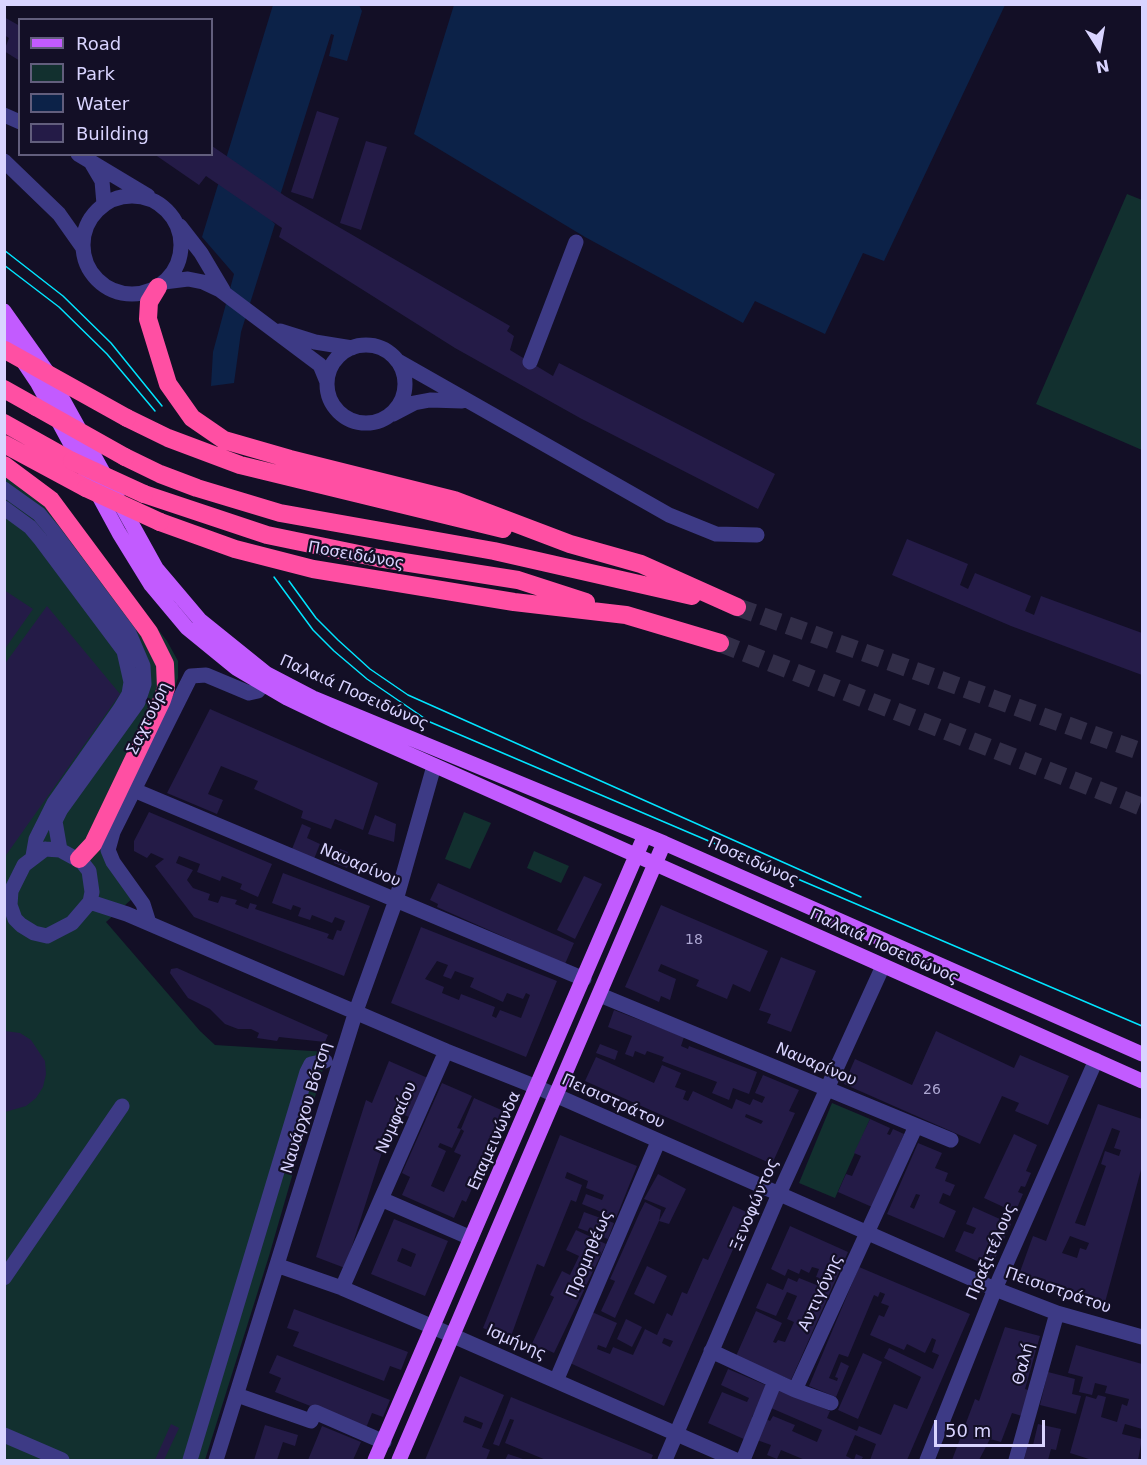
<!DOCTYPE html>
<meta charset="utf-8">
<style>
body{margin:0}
#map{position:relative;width:1147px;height:1465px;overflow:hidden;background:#130f26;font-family:"DejaVu Sans",sans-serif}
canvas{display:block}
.frame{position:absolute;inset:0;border:6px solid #d9d4ff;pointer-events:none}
.legend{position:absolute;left:18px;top:18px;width:195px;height:138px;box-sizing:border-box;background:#130f26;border:2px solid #625e7d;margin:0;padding:8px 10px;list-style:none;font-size:18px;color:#d9d4ff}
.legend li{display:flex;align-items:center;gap:12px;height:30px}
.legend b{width:30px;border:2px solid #625e7d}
.north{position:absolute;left:1069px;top:18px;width:60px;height:60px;-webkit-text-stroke:4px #130f26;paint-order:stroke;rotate:169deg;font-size:16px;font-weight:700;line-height:24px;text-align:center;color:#d9d4ff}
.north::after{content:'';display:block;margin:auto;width:21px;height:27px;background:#d9d4ff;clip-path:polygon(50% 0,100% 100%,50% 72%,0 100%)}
.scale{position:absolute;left:934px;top:1420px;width:111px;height:27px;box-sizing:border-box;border:3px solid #d9d4ff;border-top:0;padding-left:8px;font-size:18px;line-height:21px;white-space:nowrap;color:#d9d4ff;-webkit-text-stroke:4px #130f26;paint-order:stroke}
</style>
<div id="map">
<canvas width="1147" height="1465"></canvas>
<div class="frame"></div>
<ul class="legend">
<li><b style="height:8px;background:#c25bff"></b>Road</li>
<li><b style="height:16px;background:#12302f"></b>Park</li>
<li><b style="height:16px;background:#0c2248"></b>Water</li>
<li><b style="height:16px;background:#241b47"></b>Building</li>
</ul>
<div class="north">N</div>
<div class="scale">50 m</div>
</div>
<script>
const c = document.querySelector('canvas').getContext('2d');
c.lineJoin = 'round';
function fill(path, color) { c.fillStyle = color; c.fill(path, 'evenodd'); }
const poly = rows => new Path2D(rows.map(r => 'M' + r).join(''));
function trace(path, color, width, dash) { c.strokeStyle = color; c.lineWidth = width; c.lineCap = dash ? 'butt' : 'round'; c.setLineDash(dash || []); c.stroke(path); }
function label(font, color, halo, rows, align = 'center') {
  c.font = font + ' "DejaVu Sans",sans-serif'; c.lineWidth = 4.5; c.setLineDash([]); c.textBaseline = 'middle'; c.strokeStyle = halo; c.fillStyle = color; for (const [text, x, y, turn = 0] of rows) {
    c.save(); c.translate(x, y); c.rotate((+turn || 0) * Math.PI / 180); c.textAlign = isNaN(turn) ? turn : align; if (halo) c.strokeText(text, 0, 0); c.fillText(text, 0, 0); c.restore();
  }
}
const green = poly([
 [1127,194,1142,200,1142,450,1036,404],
 [5,470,20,481,111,568,167,641,178,661,178,678,169,705,100,849,133,898,106,922,200,1031,215,1045,328,1052,269,1256,205,1460,5,1460],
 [464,812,491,823,470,869,445,859],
 [534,851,569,866,561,883,527,868],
 [832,1103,870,1119,835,1198,799,1183]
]);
const water = poly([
 [273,5,359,5,362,11,347,61,329,56,334,35,331,34,272,221,275,224,241,332,234,383,211,386,213,352,234,274,202,237],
 [454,5,454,4,1005,5,884,261,863,253,825,334,755,301,743,323,585,237,414,134]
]);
const building = poly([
 [4,17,20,26,20,61,4,51,9,38,4,35],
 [317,111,339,118,313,199,291,192],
 [366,141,387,147,361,230,340,223],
 [212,146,285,196,510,326,507,331,514,336,510,350,553,376,559,363,775,474,758,509,580,418,455,348,279,237,282,228,206,176,199,185,154,154,212,154],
 [907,539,968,564,960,585,968,589,975,573,1031,596,1025,611,1034,615,1041,596,1142,633,1142,675,1011,626,892,575],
 [4,590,33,609,4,650],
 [47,606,120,694,4,858,4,665],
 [210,709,378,783,363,830,335,819,331,829,301,818,303,811,254,789,258,781,221,766,208,794,223,800,217,814,167,793],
 [149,812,272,864,258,897,240,889,242,884,222,876,220,881,197,872,200,864,179,856,176,863,193,870,187,880,193,888,210,894,208,900,218,903,221,896,237,900,235,904,248,909,250,903,257,905,255,909,329,934,327,938,333,940,337,930,341,931,345,921,335,917,332,923,312,915,310,920,298,916,301,908,293,905,291,910,272,903,283,873,370,906,344,976,194,917,155,866,164,859,151,853,147,858,134,851,134,841],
 [375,815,396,824,394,842,368,834],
 [302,824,311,828,307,838,320,844,314,859,292,849],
 [340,849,348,852,346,856,351,859,347,868,334,863],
 [584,876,602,884,575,939,557,930],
 [438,883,574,943,565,964,437,907,438,904,430,900],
 [661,905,768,951,750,992,733,984,727,999,696,986,699,980,661,964,658,971,676,979,670,1000,661,996,659,1002,625,987],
 [421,927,557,981,526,1057,391,1003],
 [437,961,448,965,443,976,451,979,455,971,474,978,470,987,503,1002,507,993,523,999,526,993,530,995,521,1018,500,1010,496,1018,492,1016,495,1007,461,994,459,1000,442,993,444,987,425,979],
 [781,957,816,971,791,1032,767,1023,771,1014,759,1010],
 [177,968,328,1035,325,1042,279,1037,277,1041,257,1038,259,1033,251,1029,238,1029,225,1024,210,1009,188,998,170,973,171,969],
 [614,1010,684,1037,681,1046,688,1049,689,1046,757,1072,749,1094,733,1088,729,1100,712,1093,717,1082,662,1061,664,1057,647,1051,645,1055,635,1051,633,1057,625,1054,632,1036,608,1027],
 [5,1031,20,1033,31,1040,45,1061,46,1074,43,1087,36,1098,26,1106,5,1112],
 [936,1031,1014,1068,1020,1055,1069,1076,1048,1125,1015,1111,1019,1103,1002,1096,980,1144,844,1084,855,1059,912,1085],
 [600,1044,618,1051,615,1060,596,1053],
 [596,1057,654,1083,662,1065,681,1073,675,1087,686,1091,683,1099,688,1101,693,1091,732,1109,736,1099,750,1105,753,1099,762,1103,765,1097,755,1093,763,1075,799,1090,789,1111,795,1113,772,1164,585,1081],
 [746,1114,763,1121,761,1124,745,1117],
 [389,1061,430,1079,413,1119,398,1112,407,1092,402,1090,345,1268,316,1257,366,1100,372,1103],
 [442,1083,472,1096,457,1128,461,1129,452,1148,440,1143,438,1147,446,1151,431,1186,444,1192,461,1155,454,1152,464,1131,461,1129,474,1098,506,1112,466,1202,462,1200,454,1218,402,1195,410,1177,402,1173],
 [1098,1104,1142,1119,1142,1166,1104,1306,1017,1280,1033,1236,1046,1241],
 [1112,1128,1120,1131,1114,1148,1121,1150,1119,1156,1105,1151,1101,1164,1106,1166,1085,1226,1075,1223],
 [1070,1236,1089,1243,1086,1250,1080,1248,1077,1258,1062,1253],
 [870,1119,890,1128,887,1134,890,1135,893,1129,904,1134,872,1207,838,1192,846,1174,852,1176,861,1156,854,1153],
 [1014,1134,1037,1145,1026,1171,1031,1173,1025,1187,1021,1186,1018,1192,1023,1194,1017,1208,1012,1206,1010,1210,984,1198],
 [560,1135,637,1166,616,1218,582,1204,586,1194,602,1200,604,1195,586,1188,588,1181,567,1172,565,1178,582,1185,576,1202,571,1200,544,1267,537,1264,510,1339,483,1328],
 [918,1143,942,1153,935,1168,948,1173,945,1181,955,1185,950,1196,943,1193,939,1203,956,1211,944,1238,887,1214],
 [916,1194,920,1195,914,1209,910,1207],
 [658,1174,686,1189,669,1224,659,1221,615,1318,601,1311,615,1281,610,1279,640,1212,645,1202,661,1210,659,1221,666,1208,644,1199],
 [733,1206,749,1213,664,1406,570,1363,592,1312,617,1323,606,1348,598,1345,597,1349,610,1354,613,1347,633,1355,645,1329,657,1335,667,1313,672,1316,682,1292,687,1294,703,1258,708,1260],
 [664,1338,673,1341,670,1347,662,1343],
 [973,1207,1011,1224,993,1263,988,1261,986,1265,955,1251,964,1231,973,1234,976,1228,966,1224],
 [584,1212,614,1223,608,1239,578,1228],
 [394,1219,448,1241,425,1296,371,1274],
 [402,1248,416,1254,411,1267,397,1261],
 [790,1226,848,1252,791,1380,736,1356,756,1311,782,1323,773,1342,776,1343,778,1340,785,1342,794,1322,787,1319,797,1296,787,1292,776,1316,756,1308,767,1283,783,1290,788,1278,797,1282,799,1278,819,1286,822,1280,816,1277,819,1269,812,1267,809,1273,801,1269,799,1274,788,1269,785,1276,771,1269],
 [576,1230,606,1244,554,1353,541,1347,538,1354,529,1350,554,1297,550,1295,562,1271,570,1275,579,1256,566,1250],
 [647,1266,667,1276,654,1304,634,1294],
 [859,1267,970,1314,907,1460,870,1460,876,1444,855,1435,846,1456,854,1460,856,1454,863,1457,861,1460,805,1460,781,1450,777,1459,767,1455,771,1445,757,1440,766,1419,770,1421,773,1416,795,1425,792,1431,817,1442,822,1430,771,1408,779,1389,830,1411,827,1418,857,1431,859,1426,881,1435,894,1404,907,1409,921,1377,884,1358,889,1348,933,1369,939,1355,932,1352,936,1340,932,1338,925,1353,907,1344,904,1350,870,1335,879,1315,884,1317,889,1306,881,1303,885,1294,880,1292,878,1297,874,1295,848,1357,839,1354,829,1378,837,1381,838,1378,835,1377,841,1362,849,1366,836,1397,809,1386],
 [294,1309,408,1352,401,1370,390,1366,384,1381,293,1346,299,1332,287,1328],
 [626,1319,642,1327,632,1347,617,1339],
 [1005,1327,1040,1336,1025,1389,1031,1391,1022,1416,1012,1413,1001,1442,990,1439,979,1460,952,1460,975,1399,979,1401],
 [1076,1345,1142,1364,1142,1429,1125,1424,1122,1434,1142,1439,1138,1460,1092,1460,1070,1453,1086,1396,1096,1399,1098,1395,1106,1397,1101,1417,1117,1422,1122,1404,1127,1406,1129,1399,1105,1393,1107,1386,1095,1383,1092,1395,1079,1392,1083,1377,1068,1373],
 [863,1353,882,1362,858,1419,838,1410],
 [277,1355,390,1400,383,1417,372,1413,366,1428,275,1392,281,1378,269,1373],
 [728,1369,768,1386,752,1417,756,1418,746,1440,708,1423,722,1392,747,1402,749,1398,721,1385],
 [1048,1372,1075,1379,1072,1394,1081,1396,1076,1414,1040,1405],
 [460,1376,504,1395,482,1447,490,1450,486,1460,425,1460],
 [465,1416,483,1423,481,1429,463,1422],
 [511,1397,653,1455,651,1460,546,1460,505,1443,514,1420,510,1419,499,1446,493,1444],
 [171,1424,179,1428,164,1460,155,1460],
 [1038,1424,1061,1429,1056,1450,1051,1449,1048,1460,1024,1460,1028,1444,1033,1445],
 [265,1425,298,1435,295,1446,283,1442,277,1460,254,1460],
 [322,1426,361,1442,353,1460,308,1460],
 [508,1454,526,1460,505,1460]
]);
const highwayTunnel = poly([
 [737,607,1142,752],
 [720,643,1142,807]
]);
const minor = poly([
 [4,115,20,122],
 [78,154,148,196],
 [4,161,59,214,83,248],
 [92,164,102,181,104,204],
 '83 245a49 49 0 1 1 98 0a49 49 0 1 1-98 0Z',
 [180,226,201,253,223,290],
 [164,282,188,279,203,282,220,290,320,365,327,382],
 [280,331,315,342,352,348],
 '327 384a39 39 0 1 1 78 0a39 39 0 1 1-78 0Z',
 [398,361,669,515,716,534,757,535],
 [530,362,576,242],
 [393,414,414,403,430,400,462,401],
 [4,489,39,514,53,531,129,633,143,666,144,684,138,702,61,809,55,821,60,850],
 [4,508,30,527,41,540,124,651,131,682,129,694,120,709,54,803,36,839,33,856],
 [122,785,584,979],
 [45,849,60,850,82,862,89,871,92,892,90,902,72,923,47,936,34,933,21,925,15,919,10,905,11,891,24,865,45,849],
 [90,902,127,914,446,1051,539,1088,995,1289,1057,1313,1142,1337],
 [149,923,143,904,113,862,108,850,113,832,191,676,206,675,249,693,258,691,263,684],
 [600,995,951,1140],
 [381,1199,471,1238],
 [279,1266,342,1288,433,1327,736,1460],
 [4,1278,122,1106],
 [342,1288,446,1051],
 [711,1351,795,1390,916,1126],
 [556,1381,658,1142],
 [795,1390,831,1403],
 [237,1395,311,1421,315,1412,384,1442],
 [4,1435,62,1460],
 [190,1460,307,1072,311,1064,325,1061],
 [216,1460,356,1011,396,900,434,766],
 [665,1460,779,1194,883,966],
 [743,1460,775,1381],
 [927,1460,995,1289,1096,1060],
 [1016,1460,1057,1313]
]);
const major = poly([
 [4,311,48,373,156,568,200,620,267,674,313,698,664,843,1142,1054],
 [4,333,37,382,119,533,151,585,187,628,236,668,287,698,335,721,1142,1081],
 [375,1460,645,835],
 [399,1460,664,843]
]);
const highway = poly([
 [158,287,149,302,148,319,168,384,192,418,224,440,290,459,454,500,570,544,641,564,737,607],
 [4,389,36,407],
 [127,418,168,438,240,465,503,529],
 [4,423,72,461],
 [4,444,86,488],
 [125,457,160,474,197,488,280,513,494,551,692,596],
 [4,465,51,500,149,632,165,664,166,688,162,700,93,844,79,859],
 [144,494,267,535,378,558,518,580,586,602],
 [160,522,235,549,313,569,514,602,626,615,720,643]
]);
const tram = poly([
 [4,250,63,296,111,343,162,406],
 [4,265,59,307,107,354,155,411],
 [274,577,313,630,334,651,367,679,430,722,1142,1026],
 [289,581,316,618,338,640,370,669,408,695,861,897]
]);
const highwayBridge = poly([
 [5,350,127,418],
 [36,407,125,457],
 [72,461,144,494],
 [86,488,160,522]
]);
const numberNames = [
 ["18",694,940],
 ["26",932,1090]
];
const streetNames = [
 ["Ποσειδώνος",356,556,10],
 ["Παλαιά Ποσειδώνος",354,693,24],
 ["Σαχτούρη",149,719,-64],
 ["Ποσειδώνος",753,862,24],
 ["Ναυαρίνου",360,866,23],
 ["Παλαιά Ποσειδώνος",884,947,24],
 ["Ναυαρίνου",816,1065,23],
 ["Πεισιστράτου",613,1102,24],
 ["Ναυάρχου Βότση",307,1108,-73],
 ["Νυμφαίου",397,1118,-66],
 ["Επαμεινώνδα",495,1141,-66],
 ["Ξενοφώντος",755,1205,-67],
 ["Πραξιτέλους",992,1252,-67],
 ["Προμηθέως",590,1254,-67],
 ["Πεισιστράτου",1058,1291,19],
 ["Αντιγόνης",821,1293,-65],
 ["Ισμήνης",516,1343,24],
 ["Θαλή",1024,1364,-75]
];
fill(green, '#12302f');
fill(water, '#0c2248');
fill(building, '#241b47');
trace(highwayTunnel, '#312d47', 18, [18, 9]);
trace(minor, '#3d3a85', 15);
trace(major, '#c25bff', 15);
trace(highway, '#ff4fa3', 18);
trace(tram, '#00e5ff', 1.5);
trace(highwayBridge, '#ff4fa3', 18);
label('14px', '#aca6d1', null, numberNames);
label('16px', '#d9d4ff', '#130f26', streetNames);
</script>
